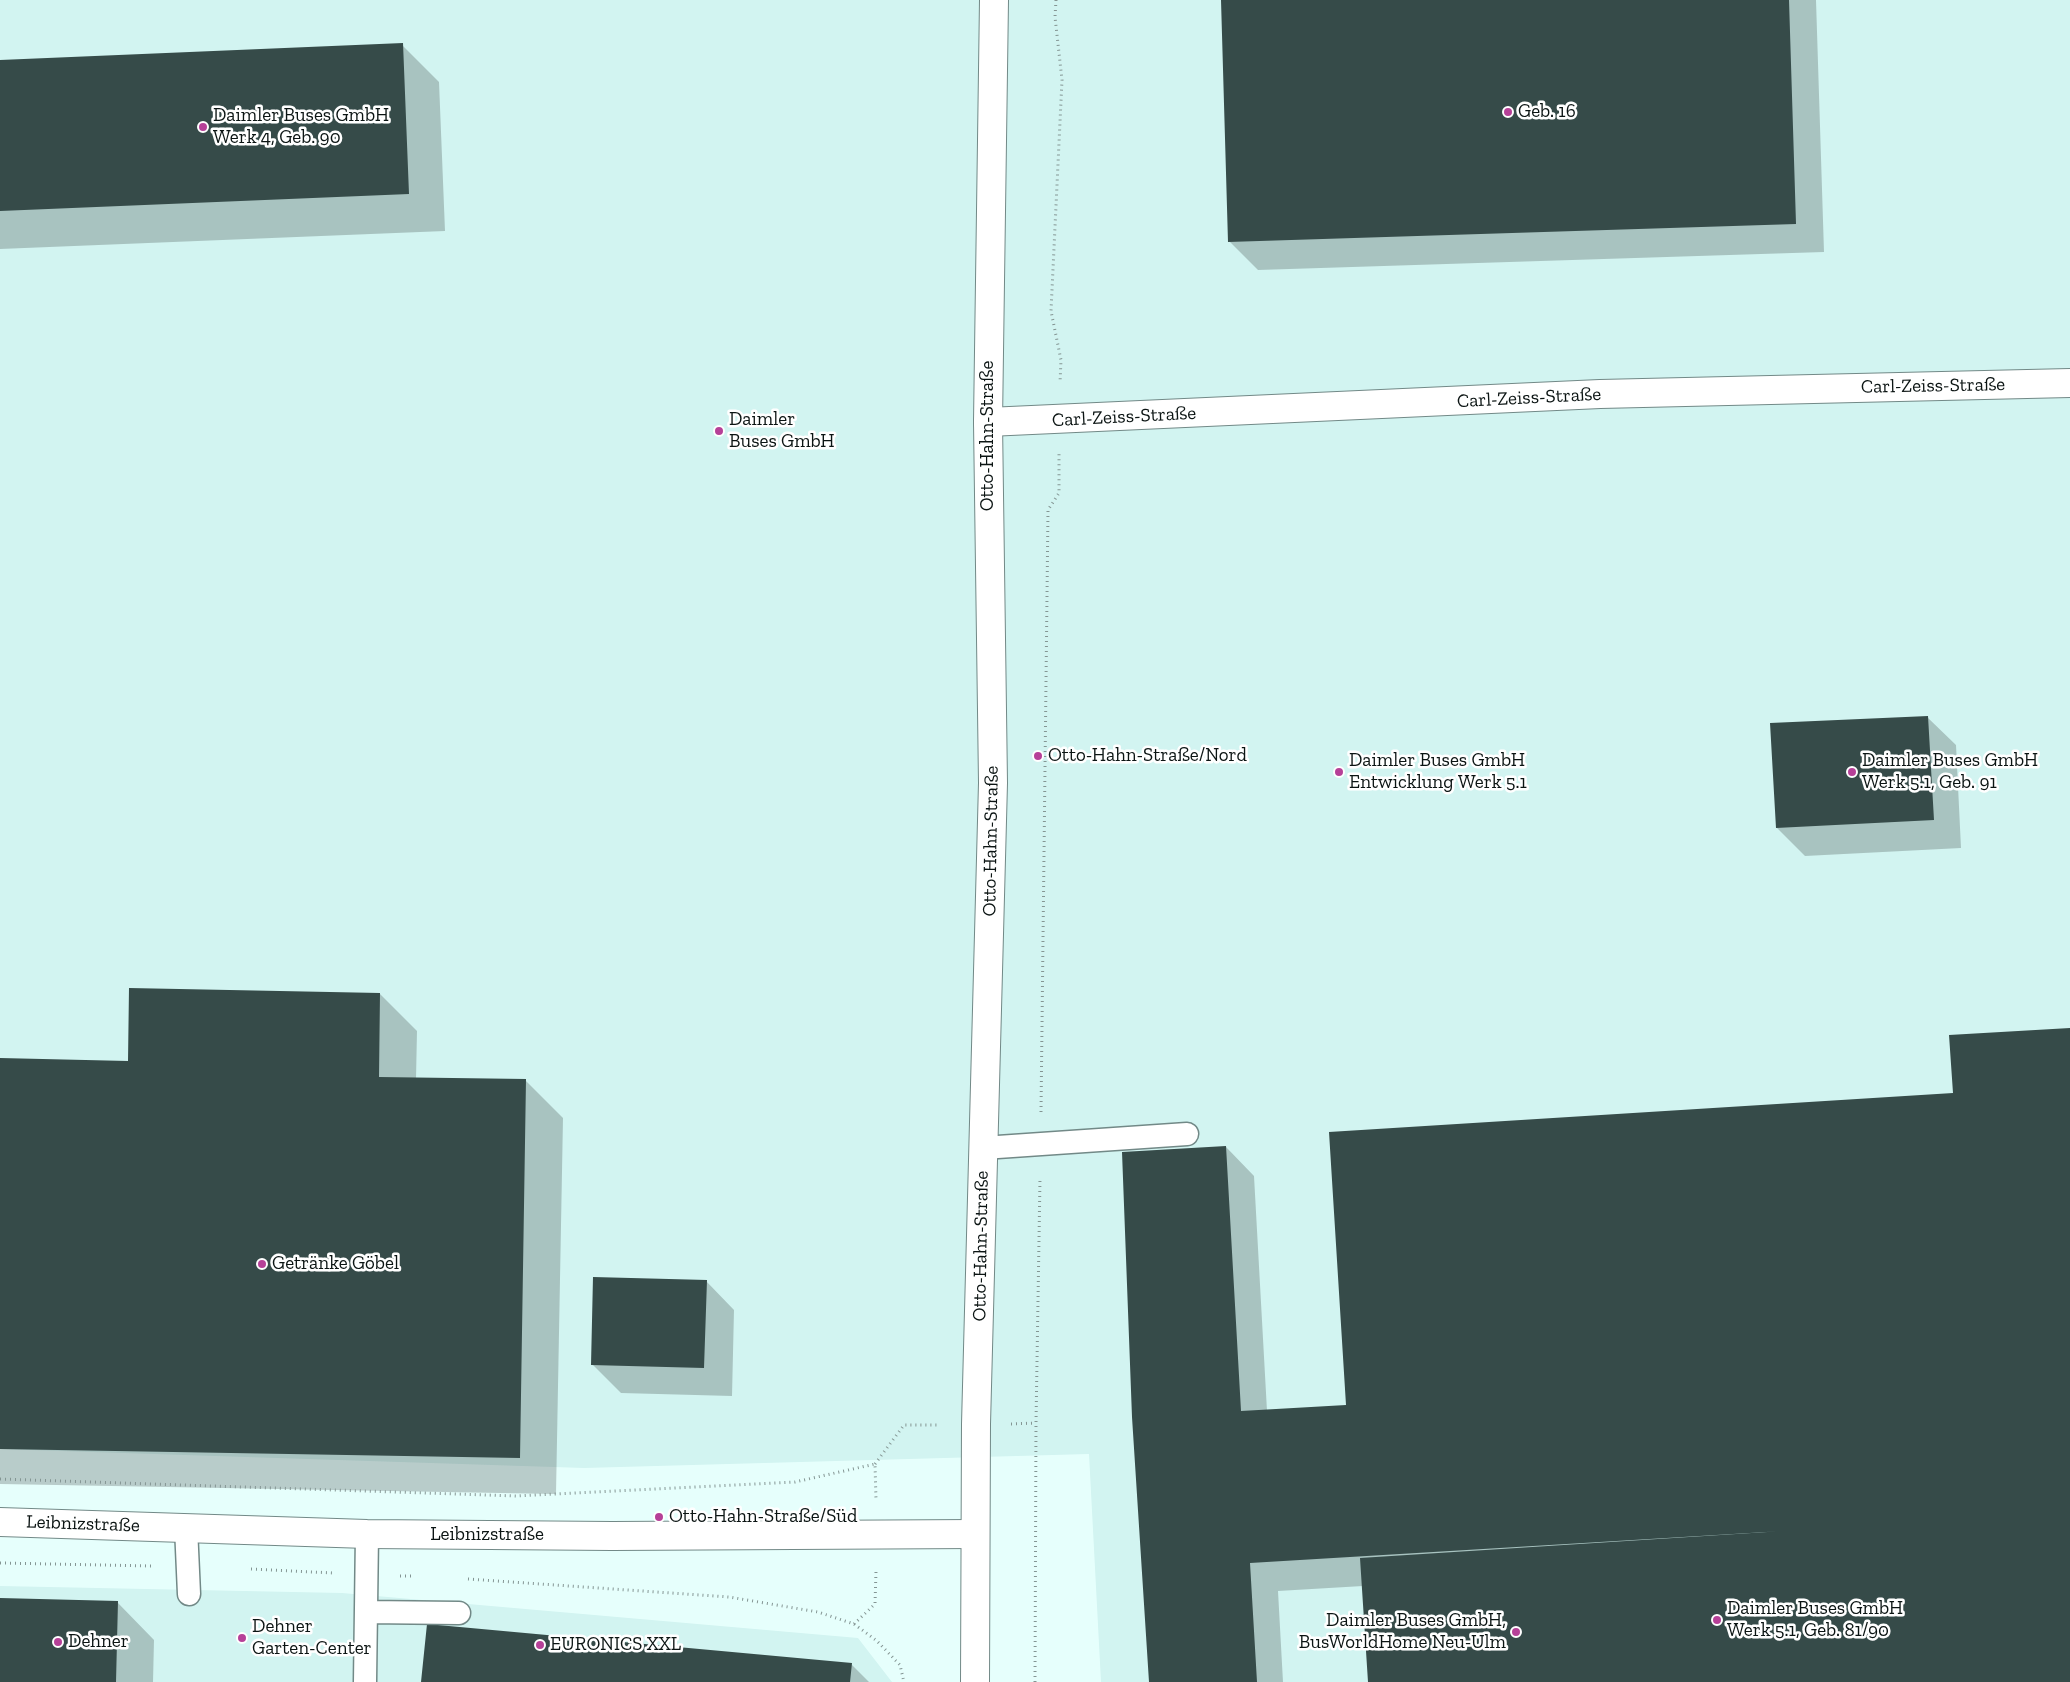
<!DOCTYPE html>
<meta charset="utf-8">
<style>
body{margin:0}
canvas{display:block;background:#e6fffc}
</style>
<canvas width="2070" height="1682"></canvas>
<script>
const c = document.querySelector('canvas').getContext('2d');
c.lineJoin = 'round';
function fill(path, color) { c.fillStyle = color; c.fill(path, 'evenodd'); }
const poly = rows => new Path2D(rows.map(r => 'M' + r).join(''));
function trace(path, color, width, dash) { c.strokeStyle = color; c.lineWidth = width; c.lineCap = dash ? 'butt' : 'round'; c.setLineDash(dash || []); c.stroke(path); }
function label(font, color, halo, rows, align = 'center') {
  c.font = font + ' "Zilla Slab",serif'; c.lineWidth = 5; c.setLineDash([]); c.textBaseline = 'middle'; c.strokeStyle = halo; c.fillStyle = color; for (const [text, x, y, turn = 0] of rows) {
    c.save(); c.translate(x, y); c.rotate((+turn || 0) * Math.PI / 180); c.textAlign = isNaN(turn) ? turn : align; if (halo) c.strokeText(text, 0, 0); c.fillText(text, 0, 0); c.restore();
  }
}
const built = poly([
 [0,0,2070,0,2070,1682,1101,1682,1089,1454,584,1468,0,1449],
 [0,1586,342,1593,858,1638,892,1682,0,1682]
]);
const shadow = poly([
 [1222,0,1816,0,1824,252,1258,270,1229,241],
 [402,45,439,82,445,231,0,249,0,61],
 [1927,717,1956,745,1961,848,1805,856,1777,828],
 [380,994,417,1031,416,1079,526,1081,563,1118,556,1494,0,1484,0,1059,130,1062],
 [2070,1029,2070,1682,1369,1682,1363,1586,1278,1591,1283,1682,1150,1682,1226,1147,1254,1176,1267,1411,1347,1406,1954,1095],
 [706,1281,734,1310,732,1396,621,1393,592,1364],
 [0,1599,118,1603,154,1640,153,1682,0,1682],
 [851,1664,869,1682,423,1682]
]);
const building = poly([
 [1221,0,1789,0,1796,224,1228,242],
 [403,43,409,194,0,211,0,60],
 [1928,716,1934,820,1776,828,1770,723],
 [129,988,380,993,379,1077,526,1079,520,1458,0,1449,0,1058,128,1061],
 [2070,1028,2070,1682,1368,1682,1360,1558,1783,1531,1250,1563,1257,1682,1149,1682,1132,1417,1122,1152,1226,1146,1241,1411,1346,1405,1329,1132,1953,1093,1949,1035],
 [593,1277,707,1280,704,1368,591,1365],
 [0,1598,118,1601,116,1682,0,1682],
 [427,1624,852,1663,850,1682,421,1682]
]);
const path = poly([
 [1056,0,1055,17,1062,80,1051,311,1061,360,1060,383],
 [1041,1112,1048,510,1059,493,1059,454],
 [1011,1424,1036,1423],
 [875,1464,904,1425,940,1425],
 [0,1479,517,1496,795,1482,875,1464,876,1500],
 [0,1563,152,1566],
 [251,1569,334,1573],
 [400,1576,414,1576],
 [468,1579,729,1597,818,1612,854,1624,877,1641,900,1665,904,1682],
 [854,1624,875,1604,876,1571],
 [1035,1682,1036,1423,1040,1178]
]);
const service = poly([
 [983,1148,1187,1134],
 [186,1527,189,1594],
 [366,1612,459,1613],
 [365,1682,367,1534]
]);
const minor = poly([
 [988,422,1600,394,2070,383],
 [0,1522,367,1534,612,1536,975,1534]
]);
const tertiary = poly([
 [975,1682,976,1424,993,783,988,422,994,0]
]);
const markers = [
 [1508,112,5,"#b64098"],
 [203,127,5,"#b64098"],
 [719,431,5,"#b64098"],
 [1038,756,5,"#b64098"],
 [1339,772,5,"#b64098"],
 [1852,772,5,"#b64098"],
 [262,1264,5,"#b64098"],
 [659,1517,5,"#b64098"],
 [1717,1620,5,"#b64098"],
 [1516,1632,5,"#b64098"],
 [242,1638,5,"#b64098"],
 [58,1642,5,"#b64098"],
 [540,1645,5,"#b64098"]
];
const poiNames = [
 ["Geb. 16",1518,112],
 ["Daimler Buses GmbH",213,116],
 ["Werk 4, Geb. 90",213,138],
 ["Daimler",729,420],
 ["Buses GmbH",729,442],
 ["Otto-Hahn-Straße/Nord",1048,756],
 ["Daimler Buses GmbH",1349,761],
 ["Entwicklung Werk 5.1",1349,783],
 ["Daimler Buses GmbH",1862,761],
 ["Werk 5.1, Geb. 91",1862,783],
 ["Getränke Göbel",272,1264],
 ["Otto-Hahn-Straße/Süd",669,1517],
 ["Daimler Buses GmbH",1727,1609],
 ["Werk 5.1, Geb. 81/90",1727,1631],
 ["Daimler Buses GmbH,",1506,1621,"right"],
 ["BusWorldHome Neu-Ulm",1506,1643,"right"],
 ["Dehner",252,1627],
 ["Garten-Center",252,1649],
 ["Dehner",68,1642],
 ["EURONICS XXL",550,1645]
];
const streetNames = [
 ["Carl-Zeiss-Straße",1933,386,-1],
 ["Carl-Zeiss-Straße",1529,398,-3],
 ["Carl-Zeiss-Straße",1124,417,-3],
 ["Otto-Hahn-Straße",988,436,-90],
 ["Otto-Hahn-Straße",991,841,-89],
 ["Otto-Hahn-Straße",981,1246,-89],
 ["Leibnizstraße",83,1524,2],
 ["Leibnizstraße",487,1535]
];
fill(built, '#d2f4f1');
fill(shadow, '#0003');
fill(building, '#364b49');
trace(service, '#728987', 25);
trace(minor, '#728987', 30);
trace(tertiary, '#728987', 30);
trace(path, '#849593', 3, [1, 4]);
trace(service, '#fff', 22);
trace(minor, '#fff', 28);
trace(tertiary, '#fff', 28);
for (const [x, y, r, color] of markers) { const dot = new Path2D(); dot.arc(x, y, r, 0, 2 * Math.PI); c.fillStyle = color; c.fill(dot); trace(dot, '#fff', 2); }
label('19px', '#0b1413', '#fff', poiNames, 'left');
label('19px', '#0b1413', '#fff', streetNames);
</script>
